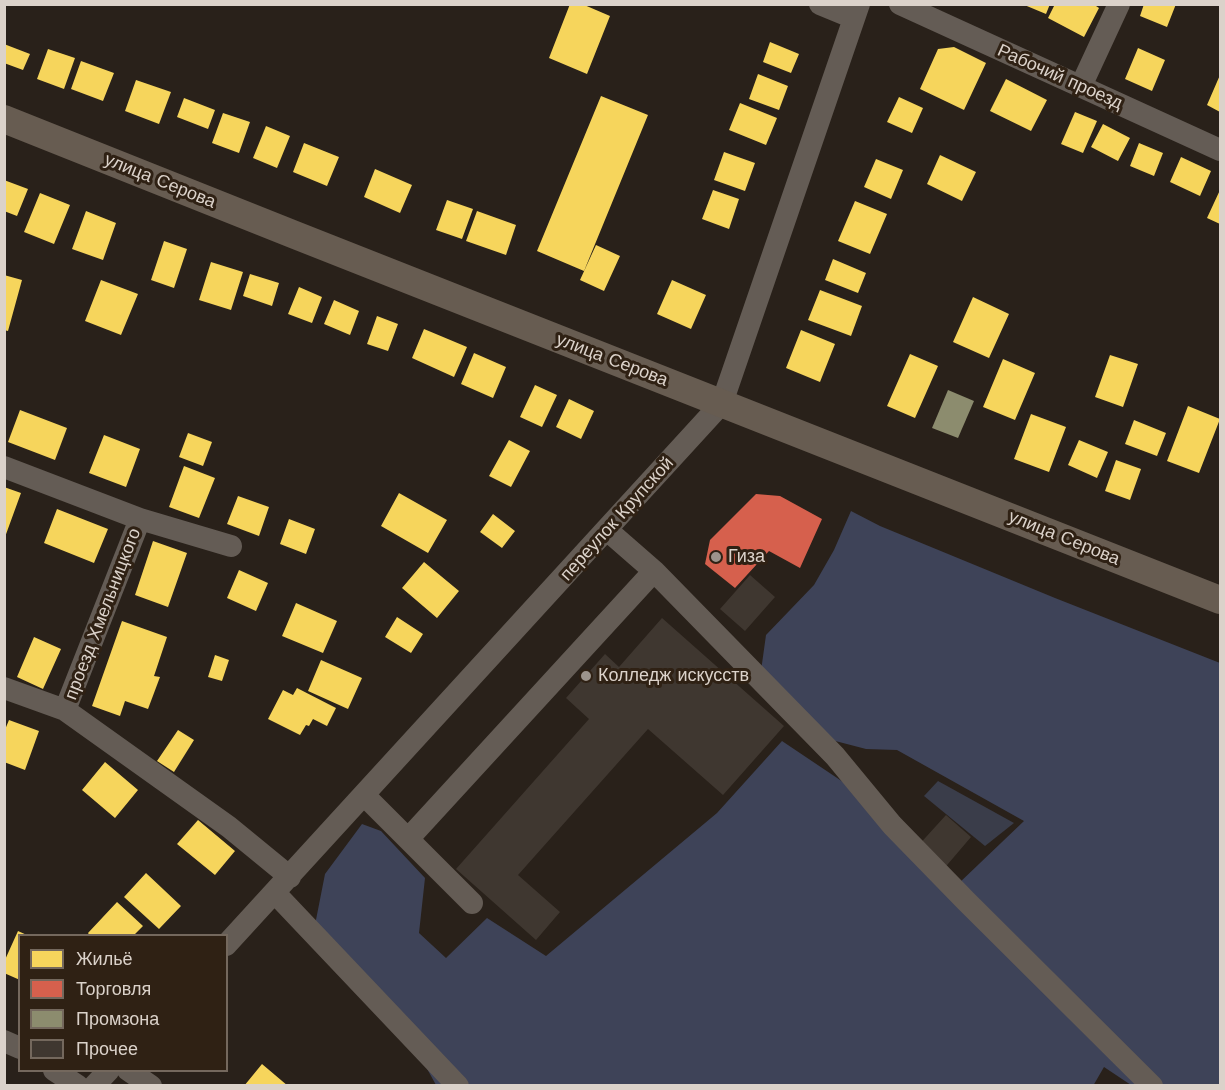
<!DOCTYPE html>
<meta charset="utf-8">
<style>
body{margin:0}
#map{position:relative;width:1225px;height:1090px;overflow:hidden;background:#29211a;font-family:"Work Sans",sans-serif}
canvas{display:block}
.frame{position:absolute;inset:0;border:6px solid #dbd2ca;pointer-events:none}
.legend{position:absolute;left:18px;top:934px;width:210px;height:138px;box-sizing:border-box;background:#2f2114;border:2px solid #74685d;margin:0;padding:8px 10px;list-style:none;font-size:18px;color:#dbd2ca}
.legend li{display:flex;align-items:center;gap:12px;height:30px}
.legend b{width:30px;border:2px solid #74685d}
</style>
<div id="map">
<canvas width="1225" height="1090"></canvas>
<div class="frame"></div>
<ul class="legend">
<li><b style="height:16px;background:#f6d55c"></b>Жильё</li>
<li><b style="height:16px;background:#d6604d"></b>Торговля</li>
<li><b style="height:16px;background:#8c8c6e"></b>Промзона</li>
<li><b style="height:16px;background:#3f3730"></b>Прочее</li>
</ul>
</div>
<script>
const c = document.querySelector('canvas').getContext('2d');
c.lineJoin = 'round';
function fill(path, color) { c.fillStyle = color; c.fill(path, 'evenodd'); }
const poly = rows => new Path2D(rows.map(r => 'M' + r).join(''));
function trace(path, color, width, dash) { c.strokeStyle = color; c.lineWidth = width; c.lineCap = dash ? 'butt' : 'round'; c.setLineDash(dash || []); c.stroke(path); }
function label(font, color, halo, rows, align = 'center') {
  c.font = font + ' "Work Sans",sans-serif'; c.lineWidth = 6; c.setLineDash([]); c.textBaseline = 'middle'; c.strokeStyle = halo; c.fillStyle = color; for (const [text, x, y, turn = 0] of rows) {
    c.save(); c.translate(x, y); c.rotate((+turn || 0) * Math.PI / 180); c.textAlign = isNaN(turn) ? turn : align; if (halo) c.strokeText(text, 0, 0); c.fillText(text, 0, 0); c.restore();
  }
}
const green = poly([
 [938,781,1014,823,985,846,924,796]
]);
const forest = poly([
 [851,511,880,526,1055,598,1220,663,1220,1085,1131,1085,1104,1067,1093,1086,436,1085,414,1045,314,930,325,874,362,824,381,831,425,878,419,933,446,958,487,918,546,956,717,813,782,741,852,788,957,885,1024,821,897,750,866,749,797,731,760,678,766,635,814,585,834,550]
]);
const homes = poly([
 [570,4,582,4,610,16,587,74,549,58],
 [1022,4,1050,4,1046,14],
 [1055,4,1093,4,1099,8,1084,37,1048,18],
 [1144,4,1176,4,1167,27,1140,16],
 [770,42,799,54,791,73,763,62],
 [4,44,30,54,23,70,4,63],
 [954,47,986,63,964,110,920,89,938,49],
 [1138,48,1165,60,1152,91,1125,79],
 [48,49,75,58,64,89,37,79],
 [81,61,114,73,103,101,71,89],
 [758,74,788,86,779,110,749,99],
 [1220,75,1220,112,1207,105],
 [1006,79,1047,100,1031,131,990,111],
 [136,80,171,92,159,124,125,111],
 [601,96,648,115,584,271,537,251],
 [899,97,923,108,912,133,887,122],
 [184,98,215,110,208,129,177,117],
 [740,103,777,118,766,145,729,130],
 [1075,112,1097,121,1083,153,1061,144],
 [223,113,250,122,239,153,212,143],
 [1103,124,1130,138,1118,161,1091,147],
 [266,126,290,136,277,168,253,158],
 [304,143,339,157,327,186,293,172],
 [1139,143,1163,153,1154,176,1130,166],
 [724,152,755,163,745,191,714,180],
 [940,155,976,172,962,201,927,184],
 [1181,157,1211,171,1200,196,1170,182],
 [876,159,903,170,891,199,864,187],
 [375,169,412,185,400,213,364,197],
 [4,180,28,189,17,216,4,211],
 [713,190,739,199,729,229,702,219],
 [1220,190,1220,224,1207,218],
 [40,193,70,205,54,244,24,232],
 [447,200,473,209,462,239,436,230],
 [855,201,887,214,870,254,838,241],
 [86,211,116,223,103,260,72,249],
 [477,211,516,225,506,255,466,241],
 [164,241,187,249,174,288,151,280],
 [596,245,620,256,604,291,580,280],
 [833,259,866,273,858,293,825,280],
 [211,262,243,272,231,310,199,300],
 [250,274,279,283,272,306,243,296],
 [4,275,22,280,8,331,4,330],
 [101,280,138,294,121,335,85,321],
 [672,280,706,295,691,329,657,314],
 [299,287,322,297,312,323,288,314],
 [820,290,862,306,851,336,808,320],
 [973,297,1009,314,989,358,953,342],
 [334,300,359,311,350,335,324,324],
 [377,316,398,324,388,351,367,344],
 [424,329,467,347,454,377,412,358],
 [801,330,835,344,820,382,786,368],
 [474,353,506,367,493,398,461,384],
 [910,354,938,366,915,418,887,406],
 [1110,355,1138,364,1123,407,1095,397],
 [1003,359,1035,373,1015,420,983,407],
 [535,385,557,395,542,427,520,417],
 [569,399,594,411,581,439,556,427],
 [1188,406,1220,419,1199,473,1167,461],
 [20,410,67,428,55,460,8,442],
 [1031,414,1066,427,1049,472,1014,459],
 [1134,420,1166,433,1157,456,1125,444],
 [188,433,212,442,203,466,179,457],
 [104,435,140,449,126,487,89,473],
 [509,440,530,451,511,487,489,476],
 [1079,440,1108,452,1097,478,1068,465],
 [1116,460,1141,469,1130,500,1105,491],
 [184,466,215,478,199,518,169,507],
 [4,487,21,493,5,537,4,537],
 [399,493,447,520,428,553,381,526],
 [238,496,269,507,259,536,227,524],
 [57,509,108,529,94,563,44,543],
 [493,514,515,531,502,548,480,532],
 [289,519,315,529,306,554,280,544],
 [153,541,187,553,168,607,135,595],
 [424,562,459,591,437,618,402,588],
 [239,570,268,583,256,611,227,598],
 [296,603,337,621,323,653,282,636],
 [397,617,423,634,411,653,385,637],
 [122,621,167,637,154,676,160,677,148,709,125,701,120,716,92,706],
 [34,637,61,649,43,689,17,677],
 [215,655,229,660,222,681,208,677],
 [321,660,362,678,348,709,308,691],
 [297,688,336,708,327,726,313,719,309,726,306,725,300,735,268,719,283,690,293,695],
 [9,720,39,731,25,770,4,762,4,732],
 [178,730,194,740,174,772,157,761],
 [105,762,138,790,115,818,82,790],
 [198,820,235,851,215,875,177,844],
 [146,873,181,906,159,929,124,897],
 [117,902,143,926,133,936,90,936,88,933],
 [18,931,29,936,20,936,20,980,4,973,4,962],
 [262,1064,288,1086,244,1086]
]);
const shops = poly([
 [756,494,780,496,822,519,800,568,769,551,735,588,705,564,710,540]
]);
const industry = poly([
 [948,390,974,401,958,438,932,428]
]);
const building = poly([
 [750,575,775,597,745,631,720,609],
 [662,618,784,726,723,795,648,729,518,875,560,912,536,940,456,869,589,719,566,698,605,654,619,667],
 [946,815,971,837,942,871,916,848]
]);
const minor = poly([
 [820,4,854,18],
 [900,4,1220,150],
 [1081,86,1119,4],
 [4,467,140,519,65,710,229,827,290,877],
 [140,519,231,546],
 [607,530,654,571,835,756,892,825,966,901,1152,1086],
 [4,688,65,710],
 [364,795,472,903],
 [408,839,654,571],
 [275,893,458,1086],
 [226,945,722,403,859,4],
 [4,1041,20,1048],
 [54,1070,78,1086],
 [128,1070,151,1086],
 [94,1086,109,1070]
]);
const major = poly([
 [4,119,295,235,1220,600]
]);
const markers = [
 [716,557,6,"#9d948c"],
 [586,676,6,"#9d948c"]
];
const streetNames = [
 ["Рабочий проезд",1060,77,24],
 ["улица Серова",160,181,22],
 ["улица Серова",612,360,21],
 ["переулок Крупской",617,519,-48],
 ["улица Серова",1064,538,22],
 ["проезд Хмельницкого",103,614,-69]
];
const poiNames = [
 ["Гиза",728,557],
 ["Колледж искусств",598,676]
];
fill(green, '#3a3d4a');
fill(forest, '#3e4358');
fill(homes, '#f6d55c');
fill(shops, '#d6604d');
fill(industry, '#8c8c6e');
fill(building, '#3f3730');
trace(minor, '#645c55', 22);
trace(major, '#675c51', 28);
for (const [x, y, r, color] of markers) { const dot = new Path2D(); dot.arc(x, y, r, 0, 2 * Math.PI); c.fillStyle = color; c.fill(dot); trace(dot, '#2f2114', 2); }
label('18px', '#dbd2ca', '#2f2114', streetNames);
label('18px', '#dbd2ca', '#2f2114', poiNames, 'left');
</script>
